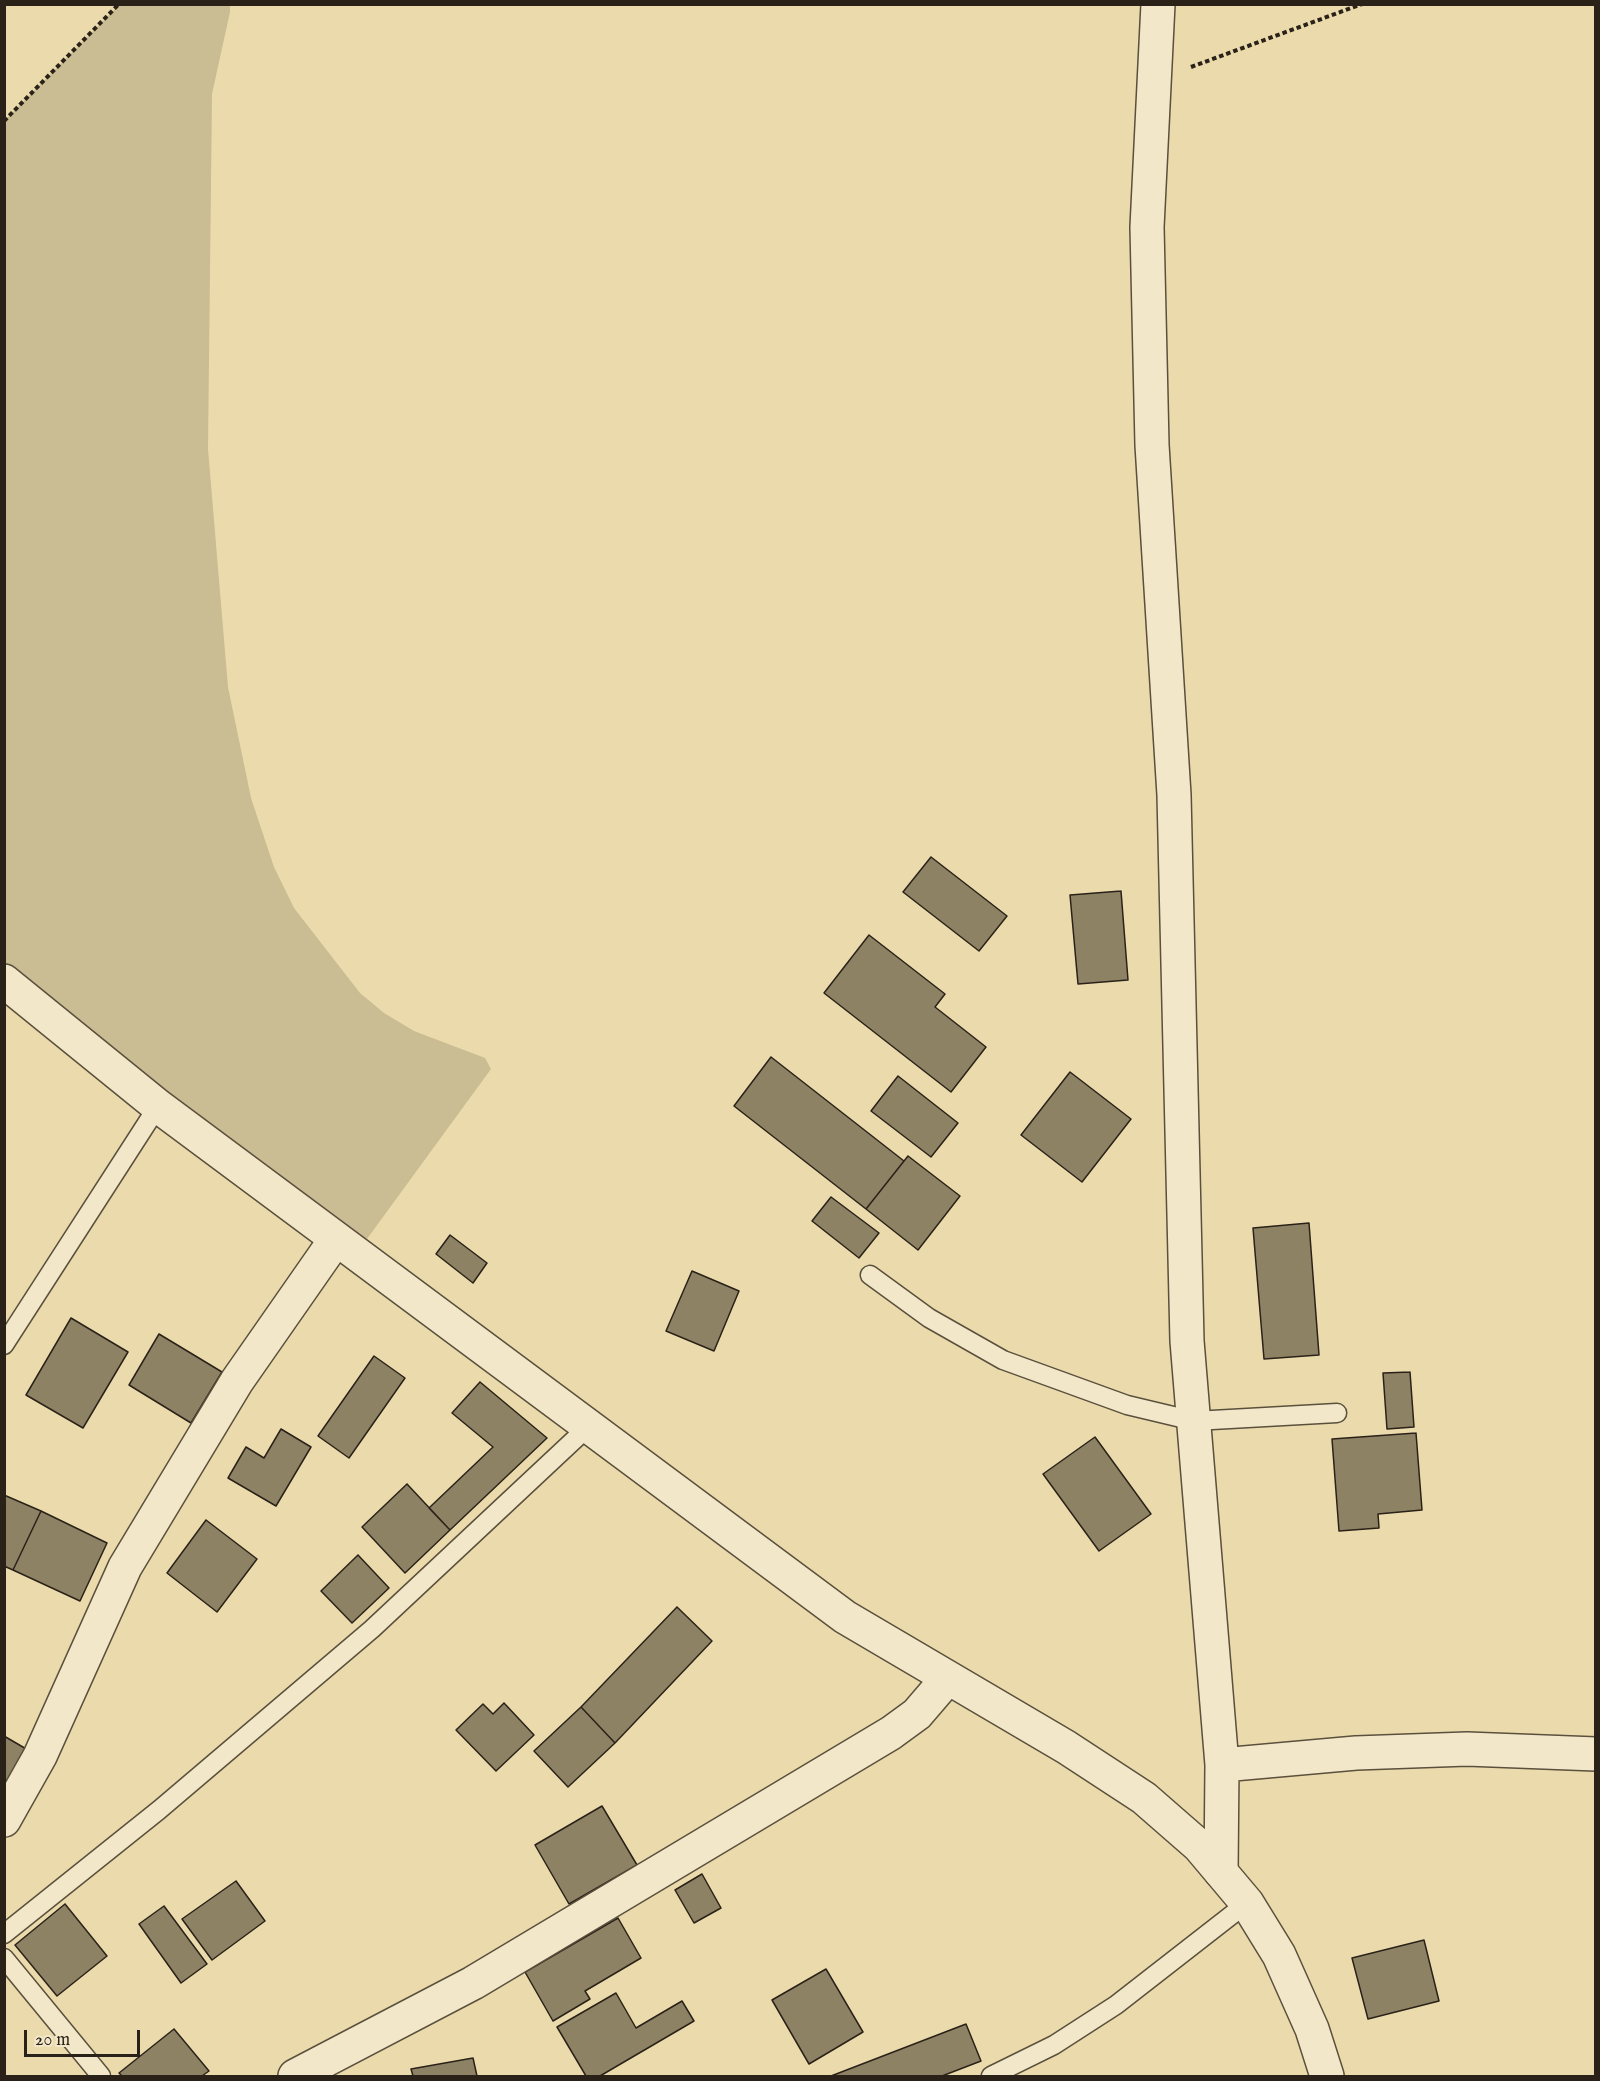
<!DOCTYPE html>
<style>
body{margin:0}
#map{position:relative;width:1600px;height:2081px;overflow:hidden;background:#ebdbac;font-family:"IM FELL English",serif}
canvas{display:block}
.frame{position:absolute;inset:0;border:6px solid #2a2218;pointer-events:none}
.scale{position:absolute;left:24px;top:2030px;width:116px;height:27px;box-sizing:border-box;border:3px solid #2a2218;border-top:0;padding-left:8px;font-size:18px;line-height:21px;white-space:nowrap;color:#2a2218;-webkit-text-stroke:4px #f2e8c9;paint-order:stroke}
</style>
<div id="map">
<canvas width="1600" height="2081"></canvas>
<div class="frame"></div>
<div class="scale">20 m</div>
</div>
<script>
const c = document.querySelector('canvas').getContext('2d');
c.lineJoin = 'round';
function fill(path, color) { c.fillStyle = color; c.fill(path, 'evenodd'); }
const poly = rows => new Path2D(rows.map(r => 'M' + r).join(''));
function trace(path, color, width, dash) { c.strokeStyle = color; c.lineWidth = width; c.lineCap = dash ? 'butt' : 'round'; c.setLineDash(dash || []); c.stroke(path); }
const green = poly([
 [119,5,230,5,230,12,212,94,208,449,228,687,251,798,274,867,294,908,360,993,384,1013,414,1031,485,1058,491,1069,356,1254,5,981,4,121]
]);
const building = poly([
 [931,857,1007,916,979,951,903,892,931,857],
 [1121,891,1128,980,1078,984,1070,895,1121,891],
 [869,935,945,994,935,1007,986,1047,951,1092,824,993,869,935],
 [771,1057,904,1161,866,1209,734,1106,771,1057],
 [1070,1072,1131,1119,1082,1182,1021,1135,1070,1072],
 [898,1076,958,1123,931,1157,871,1111,898,1076],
 [908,1156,960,1196,918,1250,866,1209,908,1156],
 [831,1197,879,1233,859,1258,812,1221,831,1197],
 [1309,1223,1319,1355,1264,1359,1253,1228,1309,1223],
 [450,1235,487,1263,473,1283,436,1254,450,1235],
 [692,1271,739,1291,714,1351,666,1331,692,1271],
 [71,1318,128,1352,83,1428,26,1395,71,1318],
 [159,1334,222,1372,191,1423,129,1385,159,1334],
 [374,1356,405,1378,349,1458,318,1436,374,1356],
 [1410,1372,1414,1427,1387,1429,1383,1373,1410,1372],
 [480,1382,547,1438,450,1530,429,1508,493,1447,452,1413,480,1382],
 [281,1429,311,1447,276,1506,228,1478,246,1447,264,1458,281,1429],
 [1416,1433,1422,1510,1378,1514,1379,1528,1339,1531,1332,1439,1416,1433],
 [1095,1437,1151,1514,1099,1551,1043,1474,1095,1437],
 [407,1484,450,1530,405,1573,362,1527,407,1484],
 [4,1495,41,1511,13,1570,4,1566,4,1495],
 [41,1511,107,1543,80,1601,13,1570,41,1511],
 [206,1520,257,1559,217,1612,167,1573,206,1520],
 [358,1555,389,1588,352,1623,321,1591,358,1555],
 [677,1607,712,1641,615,1743,581,1707,677,1607],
 [504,1703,534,1735,496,1771,456,1730,483,1704,493,1714,504,1703],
 [581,1707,615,1743,568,1787,534,1751,581,1707],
 [4,1736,28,1750,4,1790,4,1736],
 [602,1806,637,1865,569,1904,535,1845,602,1806],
 [702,1874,721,1908,694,1923,675,1890,702,1874],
 [236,1881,265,1921,212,1960,182,1919,236,1881],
 [65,1904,107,1956,57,1996,15,1945,65,1904],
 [164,1906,207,1964,181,1983,139,1924,164,1906],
 [618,1918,641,1958,585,1991,590,1999,553,2021,525,1972,618,1918],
 [1424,1940,1439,2001,1368,2019,1352,1958,1424,1940],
 [826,1969,863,2032,809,2064,772,2000,826,1969],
 [616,1993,636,2028,682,2001,694,2021,600,2076,586,2076,557,2027,616,1993],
 [966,2024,981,2061,942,2076,831,2076,966,2024],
 [174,2029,209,2071,202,2076,122,2076,119,2073,174,2029],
 [473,2058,477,2076,413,2076,411,2069,473,2058]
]);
const path = poly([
 [1191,67,1362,4],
 [4,121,119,4]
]);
const service = poly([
 [870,1275,929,1318,1003,1360,1127,1405,1194,1421,1337,1413],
 [4,1345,158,1106],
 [4,1934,159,1810,372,1629,589,1426],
 [4,1958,101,2076],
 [991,2076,1054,2045,1116,2005,1247,1903]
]);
const minor = poly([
 [1158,4,1147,227,1152,445,1174,795,1187,1341,1222,1765,1221,1872],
 [1222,1765,1356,1753,1467,1749,1596,1754],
 [4,1820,40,1756,125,1567,237,1381,336,1239],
 [295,2076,473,1983,891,1733,917,1714,947,1679]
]);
const tertiary = poly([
 [4,981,158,1106,845,1617,1066,1747,1144,1798,1199,1846,1247,1903,1279,1955,1312,2029,1327,2076]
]);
fill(green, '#cabc93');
fill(building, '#8e8265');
trace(building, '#2a2218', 1.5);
trace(service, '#5a503d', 21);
trace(minor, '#5a503d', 36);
trace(tertiary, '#5a503d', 36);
trace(path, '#2a2218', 4, [4.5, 3]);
trace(service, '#f2e8c9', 18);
trace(minor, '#f2e8c9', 33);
trace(tertiary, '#f2e8c9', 33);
</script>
